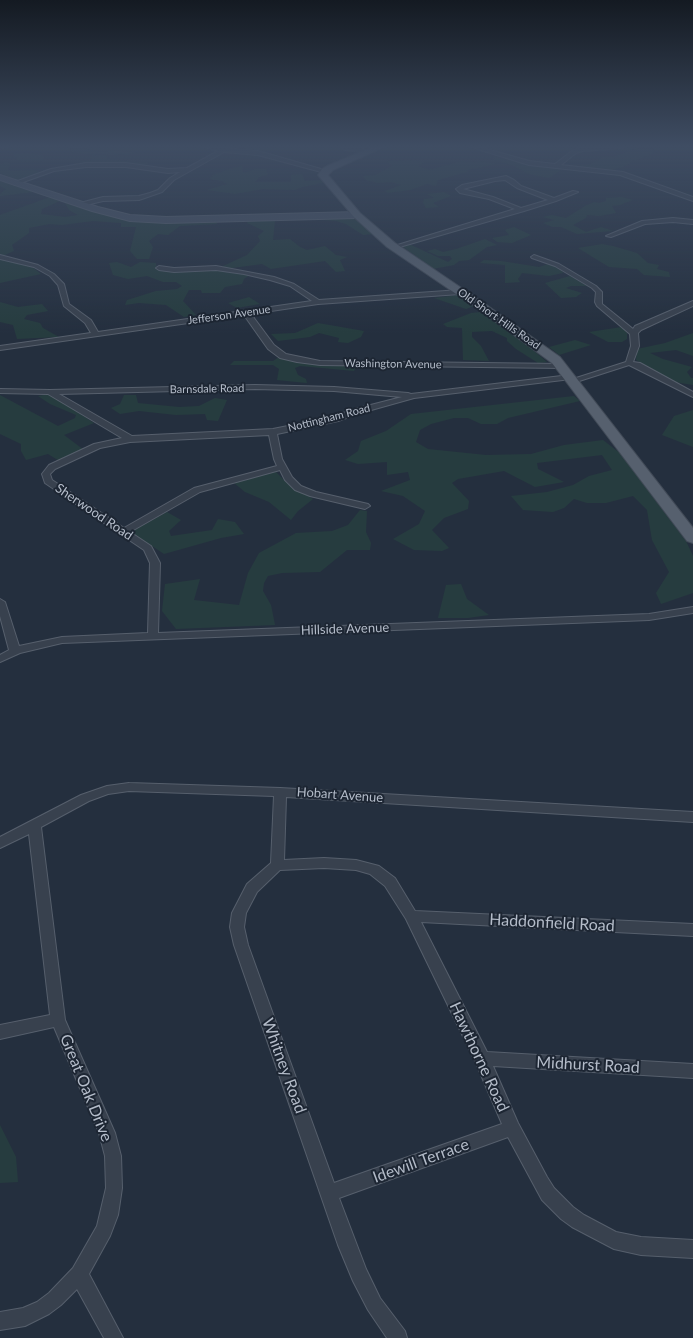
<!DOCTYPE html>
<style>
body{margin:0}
canvas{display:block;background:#242f3e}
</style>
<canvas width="693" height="1338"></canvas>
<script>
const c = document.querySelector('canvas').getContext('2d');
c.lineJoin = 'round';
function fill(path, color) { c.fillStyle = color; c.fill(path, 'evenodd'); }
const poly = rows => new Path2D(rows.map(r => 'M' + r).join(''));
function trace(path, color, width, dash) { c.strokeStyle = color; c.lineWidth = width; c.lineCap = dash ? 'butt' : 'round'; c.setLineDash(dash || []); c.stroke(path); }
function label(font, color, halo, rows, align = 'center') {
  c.font = font + ' Lato,sans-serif'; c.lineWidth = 4; c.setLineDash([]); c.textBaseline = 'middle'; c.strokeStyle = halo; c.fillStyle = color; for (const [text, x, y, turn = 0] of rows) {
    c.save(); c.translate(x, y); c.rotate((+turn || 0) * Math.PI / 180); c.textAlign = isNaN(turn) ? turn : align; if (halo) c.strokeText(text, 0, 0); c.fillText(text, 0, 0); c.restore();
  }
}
const green = poly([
 [78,146,93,151,134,152,128,155,86,154,71,151,70,148],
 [644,148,654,149,652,154,635,160,623,167,608,171,582,169,580,165,588,165,604,157,615,157,629,150],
 [26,153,43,156,44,161,23,162,17,159,14,154],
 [105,155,107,159,148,163,145,166,82,164,80,161,92,160,91,156],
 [496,157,528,164,563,169,549,178,529,174,514,166,492,159],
 [414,160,425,162,417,166,429,170,462,161,475,162,481,161,496,164,468,170,467,172,438,180,436,186,427,184,410,190,388,193,385,191,401,185,391,182,377,183,366,180,363,176,375,175,392,166,387,161],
 [7,162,11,164,8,169,12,171,35,170,41,173,17,180,0,173,0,164],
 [242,166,243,173,256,169,266,169,268,175,259,177,255,182,291,182,291,175,302,174,305,181,322,180,323,183,302,187,295,190,263,189,235,194,207,190,227,184,222,181,210,179,213,175,229,169],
 [0,180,35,192,0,196,0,194,6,189,0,186],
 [444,192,451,196,433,203,439,207,426,208,423,203,424,199,434,198,427,194],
 [50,197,60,201,42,209,41,214,65,217,78,215,69,210,65,203,87,208,108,216,135,220,215,220,217,224,180,226,168,235,158,234,149,241,153,247,149,259,137,259,130,251,136,227,121,227,121,223,93,221,62,225,49,224,29,228,29,233,12,245,14,251,0,257,0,215],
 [622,197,633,200,622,204,621,205,612,206,616,213,599,216,587,215,586,218,573,225,586,232,601,227,613,231,577,234,561,227,552,227,543,223,554,220,543,217,552,215,566,218,585,206,594,202,599,203,606,201,606,198],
 [322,218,352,218,360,222,375,234,363,235,346,224,336,221,322,220],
 [248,220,275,220,273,240,290,239,300,247,307,250,325,246,336,255,347,257,340,260,345,271,336,272,325,261,271,269,262,264,232,268,221,267,247,255,260,241,258,236,264,231,247,223],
 [514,227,531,235,512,243,497,242,492,238,509,235,505,230],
 [485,239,497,245,487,247,469,260,459,261,454,265,433,269,402,246,409,244,448,262,452,259,450,256,438,256,427,251,435,249,443,252,456,249],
 [602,244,613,246,637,253,648,263,659,265,657,269,669,272,670,277,644,275,637,269,609,267,578,248],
 [0,259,31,266,41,274,0,283],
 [484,260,501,261,539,267,548,264,561,269,563,273,549,276,522,273,518,279,520,282,505,283,505,265,480,263],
 [117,262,131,267,140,262,156,263,157,270,198,268,251,274,244,279,242,284,225,287,220,293,202,293,201,290,189,290,183,301,196,315,184,317,166,305,139,303,125,305,127,300,156,291,177,289,182,286,176,282,163,282,147,276,128,279,113,275,109,263],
 [570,276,587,286,571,286,566,288,582,293,576,297,561,298,545,283],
 [458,295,474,306,466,309,434,298],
 [249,297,260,304,237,308,228,303],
 [0,302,18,307,42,304,48,311,27,315,24,319,40,323,43,328,59,337,17,339,13,325,0,322],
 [481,312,518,337,547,362,538,363,516,349,507,341,507,338,492,331,472,332,472,337,481,346,489,361,463,360,462,328,447,327,443,324,471,313],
 [318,323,364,331,361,337,348,343,338,342,339,338,319,333,310,337,278,341,271,334,295,333],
 [622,327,627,333,627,339,622,342,608,342,589,332],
 [693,333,693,356,676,350,650,353,663,359,692,367,687,372,691,378,693,378,693,385,674,382,636,360,637,349,665,343],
 [575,340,591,345,559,355,549,347],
 [279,357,303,363,356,366,354,371,300,366,295,368,298,375,306,379,307,383,277,380,279,369,273,365,230,365,234,361,273,361],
 [50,394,94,423,64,435,84,450,61,462,48,454,26,460,21,451,21,444,0,434,0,395,58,426,75,418,76,415,50,404,38,396],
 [124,395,136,395,138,403,179,407,199,406,215,398,227,400,218,421,207,420,205,414,176,415,139,411,120,414,111,408,120,404],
 [574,396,580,401,508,418,497,424,481,424,468,418,454,418,431,424,420,430,416,442,428,449,486,455,531,454,564,445,603,440,625,457,640,475,652,496,686,541,693,556,693,593,661,604,656,593,669,572,652,540,647,510,633,496,606,503,587,503,574,499,564,508,553,512,523,510,511,496,547,492,573,485,589,476,612,470,602,455,537,463,538,469,564,482,535,487,504,471,458,479,452,483,469,501,468,509,444,518,432,530,449,548,442,551,414,550,393,539,419,524,425,511,403,496,381,491,410,480,408,472,387,475,387,462,358,464,345,460,358,451,361,441,386,431,411,414],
 [693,410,693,447,662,435,674,416],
 [276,472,287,483,313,499,298,511,291,520,269,502,245,492,233,482],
 [360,510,367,511,366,532,371,543,370,550,347,550,320,572,282,573,268,576,264,583,263,591,271,605,275,625,176,629,162,611,165,584,200,579,194,600,239,605,248,573,259,553,296,533,332,531,348,525],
 [167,512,181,520,169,531,171,536,212,530,218,519,235,522,244,534,221,538,164,554,131,532],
 [461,584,467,599,489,615,468,618,438,618,446,585],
 [0,1125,16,1157,18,1182,0,1183]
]);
const street = poly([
 [0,146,9,146,0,149,0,146],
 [201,146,258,151,328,171,325,173,258,155,224,152,174,180,162,192,139,200,103,201,82,206,80,205,80,203,103,197,139,196,150,193,158,190,170,178,180,172,168,173,126,167,86,167,54,171,15,185,12,183,51,169,86,163,126,163,168,169,187,168,218,151,201,146],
 [340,146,361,147,364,149,361,151,345,150,340,146],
 [468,146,476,146,529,161,555,164,572,151,579,148,625,146,623,148,582,151,576,153,561,165,623,172,693,197,693,201,620,175,529,165,468,146],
 [506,176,514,180,521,186,554,198,573,191,578,192,556,201,524,211,396,248,391,247,515,209,489,199,460,193,456,189,462,185,506,176],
 [505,180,517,188,548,200,521,208,493,197,463,189,495,181,505,180],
 [673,218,693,220,693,224,673,222,645,224,611,237,606,236,642,221,673,218],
 [0,255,38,265,54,274,64,284,69,304,91,320,98,332,312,301,290,286,270,280,244,274,216,270,174,272,159,270,156,268,159,266,174,268,216,266,274,277,294,284,319,300,460,290,463,292,460,294,318,304,251,314,274,345,286,354,320,361,562,364,566,366,562,368,320,365,297,362,280,358,268,349,244,315,0,350,0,346,91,333,85,323,64,306,58,285,50,276,34,267,0,259,0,255],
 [534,255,559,264,596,286,602,292,602,304,633,329,635,326,693,301,693,306,641,330,638,333,639,346,633,362,640,363,693,392,693,397,629,365,573,383,569,381,571,379,414,398,357,414,338,421,277,434,282,459,292,477,301,486,316,492,368,504,370,506,365,509,310,496,295,490,285,480,280,470,200,492,130,532,151,546,160,563,158,633,649,614,693,607,693,613,649,620,62,643,20,653,0,662,0,655,9,650,0,616,0,599,5,602,19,646,62,637,148,633,150,563,144,550,45,483,42,474,49,465,94,444,122,438,48,394,0,393,0,389,50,390,255,385,334,387,408,393,411,394,570,375,573,375,573,379,626,362,631,346,630,334,597,306,595,302,596,292,592,288,555,266,532,258,531,257,534,255],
 [255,389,334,391,402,397,351,410,333,417,273,429,132,436,59,394,255,389],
 [269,435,274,459,277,466,194,488,124,528,52,480,50,474,55,469,100,448,130,442,269,435],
 [129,783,280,788,693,812,693,822,286,797,284,860,324,858,356,860,379,866,395,878,415,911,693,924,693,936,421,922,487,1052,693,1064,693,1078,493,1066,518,1123,547,1177,554,1188,573,1207,584,1215,616,1232,641,1237,693,1240,693,1258,641,1255,614,1249,572,1227,561,1219,542,1200,508,1137,339,1198,366,1269,380,1298,405,1331,407,1338,387,1338,368,1310,353,1281,338,1245,234,945,230,927,232,913,247,884,271,863,274,796,129,791,108,794,89,801,41,827,65,1020,115,1133,121,1156,122,1188,118,1215,110,1236,89,1274,123,1338,104,1338,77,1289,61,1305,49,1314,25,1326,0,1330,0,1312,23,1308,37,1302,49,1293,73,1268,97,1226,106,1188,105,1156,99,1133,54,1027,0,1039,0,1025,50,1015,29,834,0,848,0,837,81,795,107,786,129,783],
 [324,868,356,870,370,874,385,886,406,919,475,1061,502,1124,334,1183,248,945,244,927,246,913,257,892,280,870,324,868]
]);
const secondary = poly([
 [0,175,98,207,130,215,166,217,357,212,361,215,357,218,166,223,130,221,92,211,0,180,0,175]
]);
const primary = poly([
 [375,146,386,146,333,170,328,175,360,213,395,243,485,304,560,357,693,528,693,543,687,541,552,363,477,308,387,247,354,217,318,175,322,169,327,166,375,146]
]);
const farStreetnames = [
 ["Jefferson Avenue",229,315,-8],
 ["Old Short Hills Road",499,319,35],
 ["Washington Avenue",393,364,1],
 ["Barnsdale Road",207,389,-1],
 ["Nottingham Road",329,418,-14]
];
const streetNames = [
 ["Sherwood Road",94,512,34],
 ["Hillside Avenue",345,629,-2],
 ["Hobart Avenue",340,795,4]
];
const nearStreetnames = [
 ["Haddonfield Road",552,923,3],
 ["Hawthorne Road",479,1057,65],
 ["Midhurst Road",588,1065,3],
 ["Whitney Road",284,1066,70],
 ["Great Oak Drive",86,1088,68],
 ["Idewill Terrace",421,1161,-20]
];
fill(green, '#263c3f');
trace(street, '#565f6c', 2);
trace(secondary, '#565f6c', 2);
trace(primary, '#414a57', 2);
fill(street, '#38414e');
fill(secondary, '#465061');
fill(primary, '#56606e');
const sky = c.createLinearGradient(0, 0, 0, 333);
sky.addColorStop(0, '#141a22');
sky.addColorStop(0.44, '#3f4d63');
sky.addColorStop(1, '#3f4d6300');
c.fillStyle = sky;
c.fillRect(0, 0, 693, 333);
label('11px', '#b4bcc9', '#1d2633', farStreetnames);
label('13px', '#b4bcc9', '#1d2633', streetNames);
label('16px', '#b4bcc9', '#1d2633', nearStreetnames);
</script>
